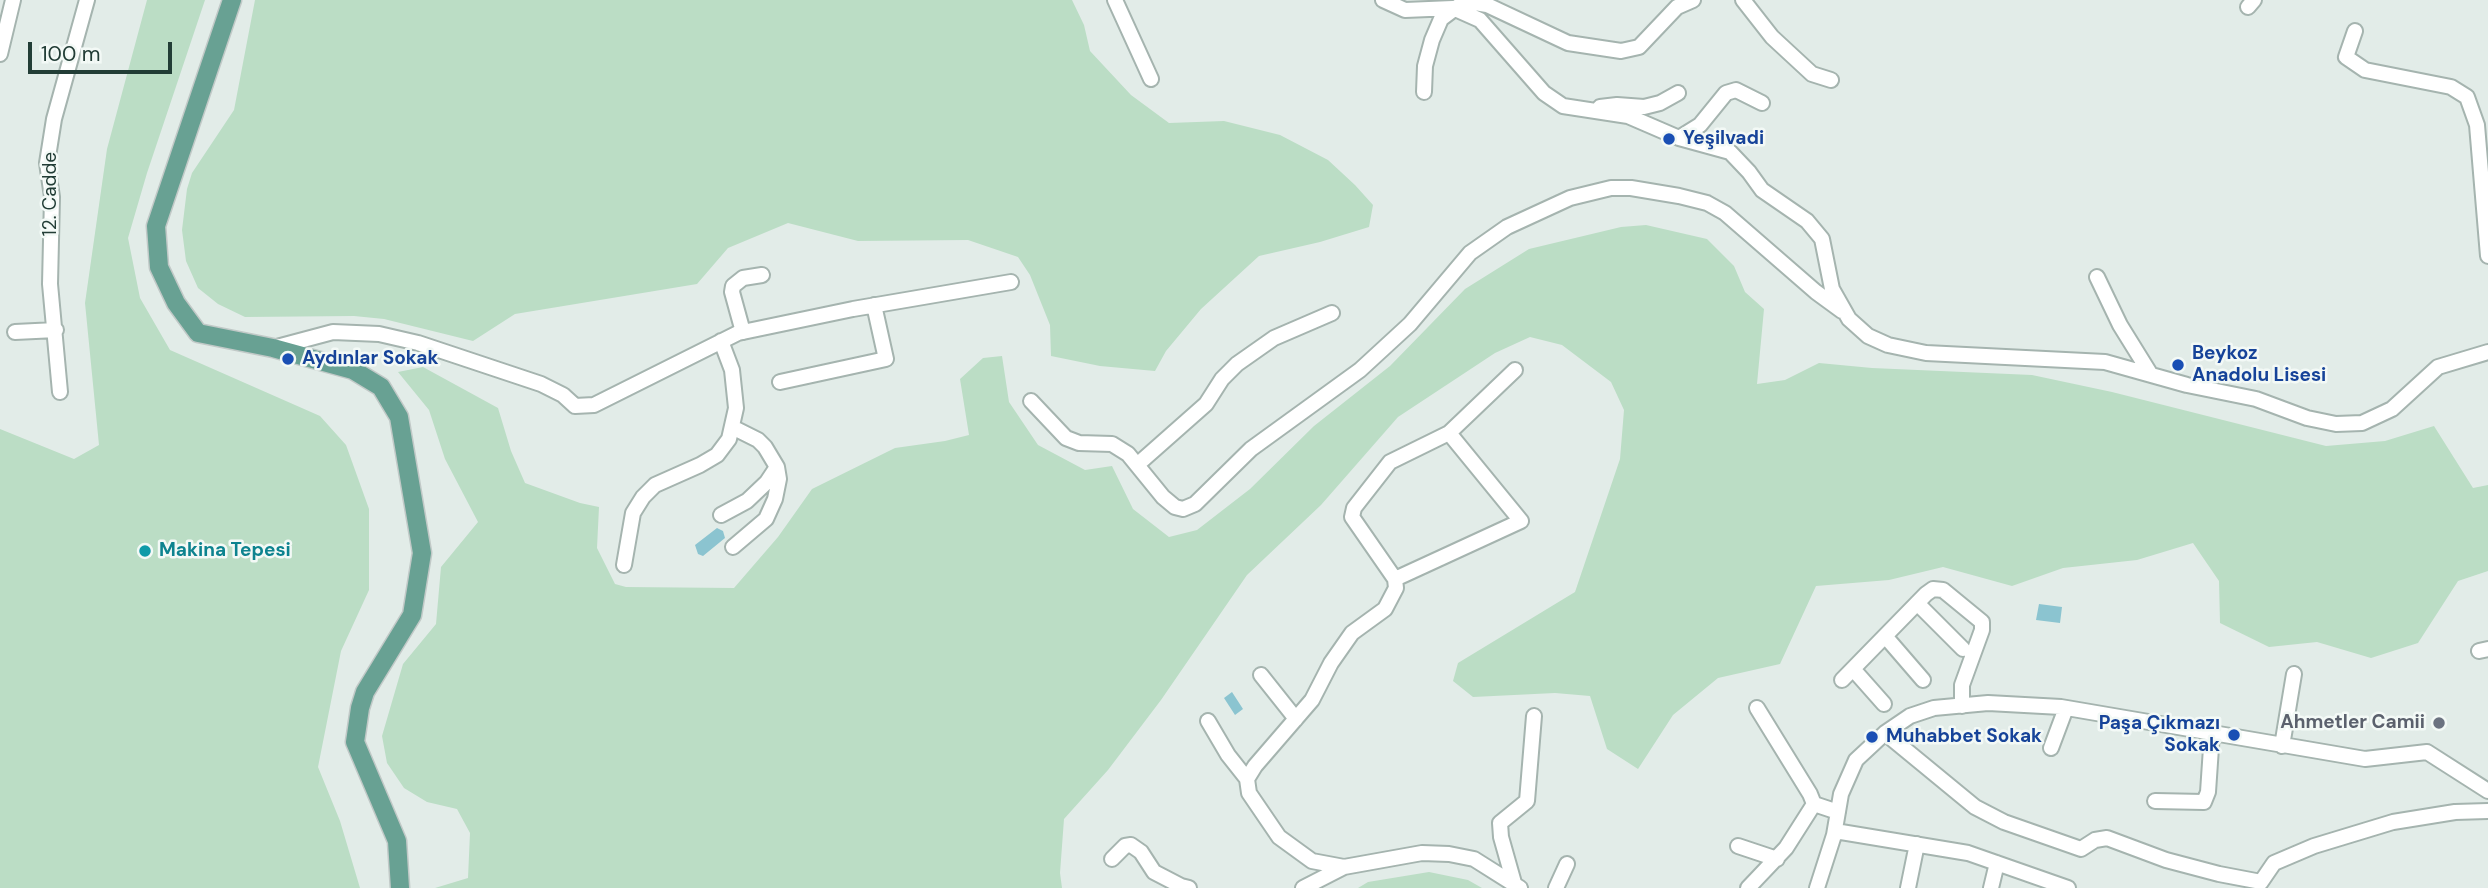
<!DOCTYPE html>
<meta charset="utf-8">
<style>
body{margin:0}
#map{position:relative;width:2488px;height:888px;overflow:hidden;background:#e2ece8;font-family:"DM Sans",sans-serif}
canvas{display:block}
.scale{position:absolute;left:28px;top:42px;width:144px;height:32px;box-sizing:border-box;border:4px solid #223d36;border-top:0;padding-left:9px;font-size:21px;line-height:24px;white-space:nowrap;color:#223d36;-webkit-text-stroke:5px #f3f9f6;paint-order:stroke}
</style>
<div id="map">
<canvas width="2488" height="888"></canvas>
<div class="scale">100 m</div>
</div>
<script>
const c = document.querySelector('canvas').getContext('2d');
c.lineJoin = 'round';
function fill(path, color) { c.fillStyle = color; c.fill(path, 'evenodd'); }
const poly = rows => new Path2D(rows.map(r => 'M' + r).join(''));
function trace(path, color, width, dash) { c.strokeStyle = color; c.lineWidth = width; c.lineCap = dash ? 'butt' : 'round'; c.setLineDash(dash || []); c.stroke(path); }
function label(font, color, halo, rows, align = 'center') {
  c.font = font + ' "DM Sans",sans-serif'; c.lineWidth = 5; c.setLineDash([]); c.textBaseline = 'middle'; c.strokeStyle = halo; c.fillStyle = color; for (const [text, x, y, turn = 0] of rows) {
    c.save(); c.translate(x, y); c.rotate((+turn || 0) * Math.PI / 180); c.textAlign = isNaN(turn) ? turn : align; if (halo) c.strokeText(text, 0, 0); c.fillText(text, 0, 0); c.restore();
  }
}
const green = poly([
 [147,0,205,0,147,173,128,238,140,298,170,350,320,416,346,445,369,509,369,590,341,651,318,767,340,821,360,888,0,888,0,429,74,459,99,445,85,303,107,149],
 [255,0,1072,0,1084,25,1090,51,1131,95,1169,123,1224,121,1280,135,1328,160,1355,185,1373,205,1369,227,1320,242,1259,256,1201,309,1166,351,1155,371,1100,366,1051,356,1050,325,1030,275,1018,257,968,240,858,241,788,223,728,248,697,284,515,314,473,341,384,319,354,316,245,317,218,304,198,288,186,261,182,230,187,189,192,173,234,110],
 [1646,225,1707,239,1734,266,1745,292,1764,309,1757,384,1785,380,1819,363,1872,368,2032,375,2112,392,2326,446,2385,441,2434,426,2473,488,2488,485,2488,571,2458,581,2418,643,2371,658,2317,642,2269,647,2220,623,2219,581,2193,543,2137,560,2063,568,2012,586,1943,567,1889,580,1816,586,1780,664,1718,678,1673,715,1638,769,1607,749,1590,696,1555,693,1473,697,1453,681,1458,663,1575,592,1620,459,1624,410,1611,382,1562,345,1530,337,1495,353,1398,417,1321,505,1247,575,1161,700,1108,770,1064,819,1060,873,1062,888,435,888,468,878,470,833,457,809,427,802,404,788,387,763,382,736,403,664,436,624,441,567,478,522,445,459,429,410,398,372,423,367,498,408,511,451,525,483,580,503,599,507,597,548,615,584,626,587,734,588,778,537,812,489,895,448,945,441,969,435,960,379,983,358,1002,356,1009,402,1038,445,1085,470,1112,466,1133,509,1169,537,1197,530,1250,489,1314,426,1390,366,1465,289,1529,249,1621,227],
 [1429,872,1468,880,1482,888,1358,888,1368,882]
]);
const water = poly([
 [717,528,723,531,725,538,703,556,698,554,695,545],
 [2039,604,2062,607,2060,623,2036,620],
 [1232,692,1243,709,1235,715,1224,698]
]);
const minor = poly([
 [1115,0,1151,79],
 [1383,0,1405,10,1453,8,1480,20,1544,93,1563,106,1628,116,1679,138,1730,152,1749,172,1762,190,1807,221,1822,239,1832,289,1849,319,1868,336,1888,345,1926,353,2105,362,2187,385,2256,399,2307,418,2336,424,2362,423,2392,409,2438,367,2488,352],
 [1743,0,1772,37,1812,74,1831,80],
 [2248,7,2254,0],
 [2355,31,2346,57,2365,70,2451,87,2467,97,2477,125,2488,256],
 [0,54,13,0],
 [1424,92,1425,66,1432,40,1441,19,1461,4,1469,2,1487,5,1568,43,1621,51,1639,47,1677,7,1693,0],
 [1600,107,1617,105,1644,107,1660,103,1678,93],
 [1679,138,1700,125,1726,93,1736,90,1762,103],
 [2097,277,2120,325,2151,375],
 [15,332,56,330],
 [743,332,732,292,733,286,743,278,762,275],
 [273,348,333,332,379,334,418,343,541,384,563,395,575,406,594,405,738,333,853,309,1011,282],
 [780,382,886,359,874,305],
 [60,392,50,284,52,197,47,163,54,119,87,0],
 [1031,401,1066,438,1079,443,1112,444,1128,454,1163,497,1175,507,1183,509,1195,504,1251,449,1360,370,1410,324,1470,253,1507,227,1570,198,1611,188,1631,188,1679,196,1707,203,1725,213,1816,292,1842,311],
 [732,427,758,440,765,447,777,467,779,479,775,499,766,519,733,547],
 [1449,433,1515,370],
 [1137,465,1206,404,1222,379,1237,364,1274,338,1332,313],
 [721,515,747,501,767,482,777,467],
 [624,565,633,513,643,497,655,485,700,465,717,455,729,439,736,408,732,370,721,341],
 [1395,579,1521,521,1449,433,1390,462,1354,508,1352,517,1395,579,1396,588,1385,609,1352,633,1331,663,1312,700,1255,766,1247,779,1249,793,1279,837,1312,861,1344,867,1422,853,1449,854,1474,859,1520,888],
 [1917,603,1963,649],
 [1885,636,1923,680],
 [2479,651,2488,649],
 [1853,669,1884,704],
 [1261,675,1296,719],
 [1842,680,1926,594,1933,589,1943,590,1982,622,1982,630,1962,685,1962,706],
 [1757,708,1810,794,1814,804,1838,812],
 [1208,721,1228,755,1247,779],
 [1885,733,1975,807,2004,822,2081,849,2095,840,2107,838,2166,860,2219,874,2261,882,2274,863,2314,846,2393,822,2455,812,2488,811],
 [2282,746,2294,674],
 [2051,748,2066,708],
 [2155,801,2204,802,2208,792,2212,733],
 [1835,831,1968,853,2068,888],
 [1738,846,1777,859],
 [1112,859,1125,846,1131,845,1141,852,1154,872,1181,886,1189,888],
 [1514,883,1501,837,1500,823,1527,801,1534,716],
 [1303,888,1344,867],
 [1556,888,1567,864],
 [1748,888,1786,848,1814,804],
 [1817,888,1834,835,1841,794,1856,760,1885,733,1910,716,1934,708,1988,703,2061,707,2365,759,2427,752,2488,791],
 [1908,888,1917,844],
 [1991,888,1997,863]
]);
const major = poly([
 [232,0,156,226,159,267,176,303,198,333,273,348,353,370,381,387,399,417,422,553,412,615,365,692,360,708,355,742,397,841,400,888]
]);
const markers = [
 [1669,139,7,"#1a4fb4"],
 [288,359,7,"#1a4fb4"],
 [2178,365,7,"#1a4fb4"],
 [145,551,7,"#0f9aa8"],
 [2439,723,7,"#6b7280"],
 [2234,735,7,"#1a4fb4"],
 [1872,737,7,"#1a4fb4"]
];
const transitNames = [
 ["Yeşilvadi",1683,139],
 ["Beykoz",2192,354],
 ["Anadolu Lisesi",2192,376],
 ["Aydınlar Sokak",302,359],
 ["Paşa Çıkmazı",2220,724,"right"],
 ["Sokak",2220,746,"right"],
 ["Muhabbet Sokak",1886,737]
];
const streetNames = [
 ["12. Cadde",51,194,-90]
];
const cultureNames = [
 ["Makina Tepesi",159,551]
];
const worshipNames = [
 ["Ahmetler Camii",2425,723]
];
fill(green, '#bbddc5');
fill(water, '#8bc4d0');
trace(minor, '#a5b4af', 18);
trace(major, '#c1c9c7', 21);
trace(minor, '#fff', 14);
trace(major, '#68a193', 18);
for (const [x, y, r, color] of markers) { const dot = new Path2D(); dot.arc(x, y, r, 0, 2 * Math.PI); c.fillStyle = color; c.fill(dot); trace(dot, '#f3f9f6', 2.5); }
label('bold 19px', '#164399', '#f3f9f6', transitNames, 'left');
label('19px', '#223d36', '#f3f9f6', streetNames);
label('bold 19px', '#0d838f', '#f3f9f6', cultureNames, 'left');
label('bold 19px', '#5b616d', '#f3f9f6', worshipNames, 'right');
</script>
